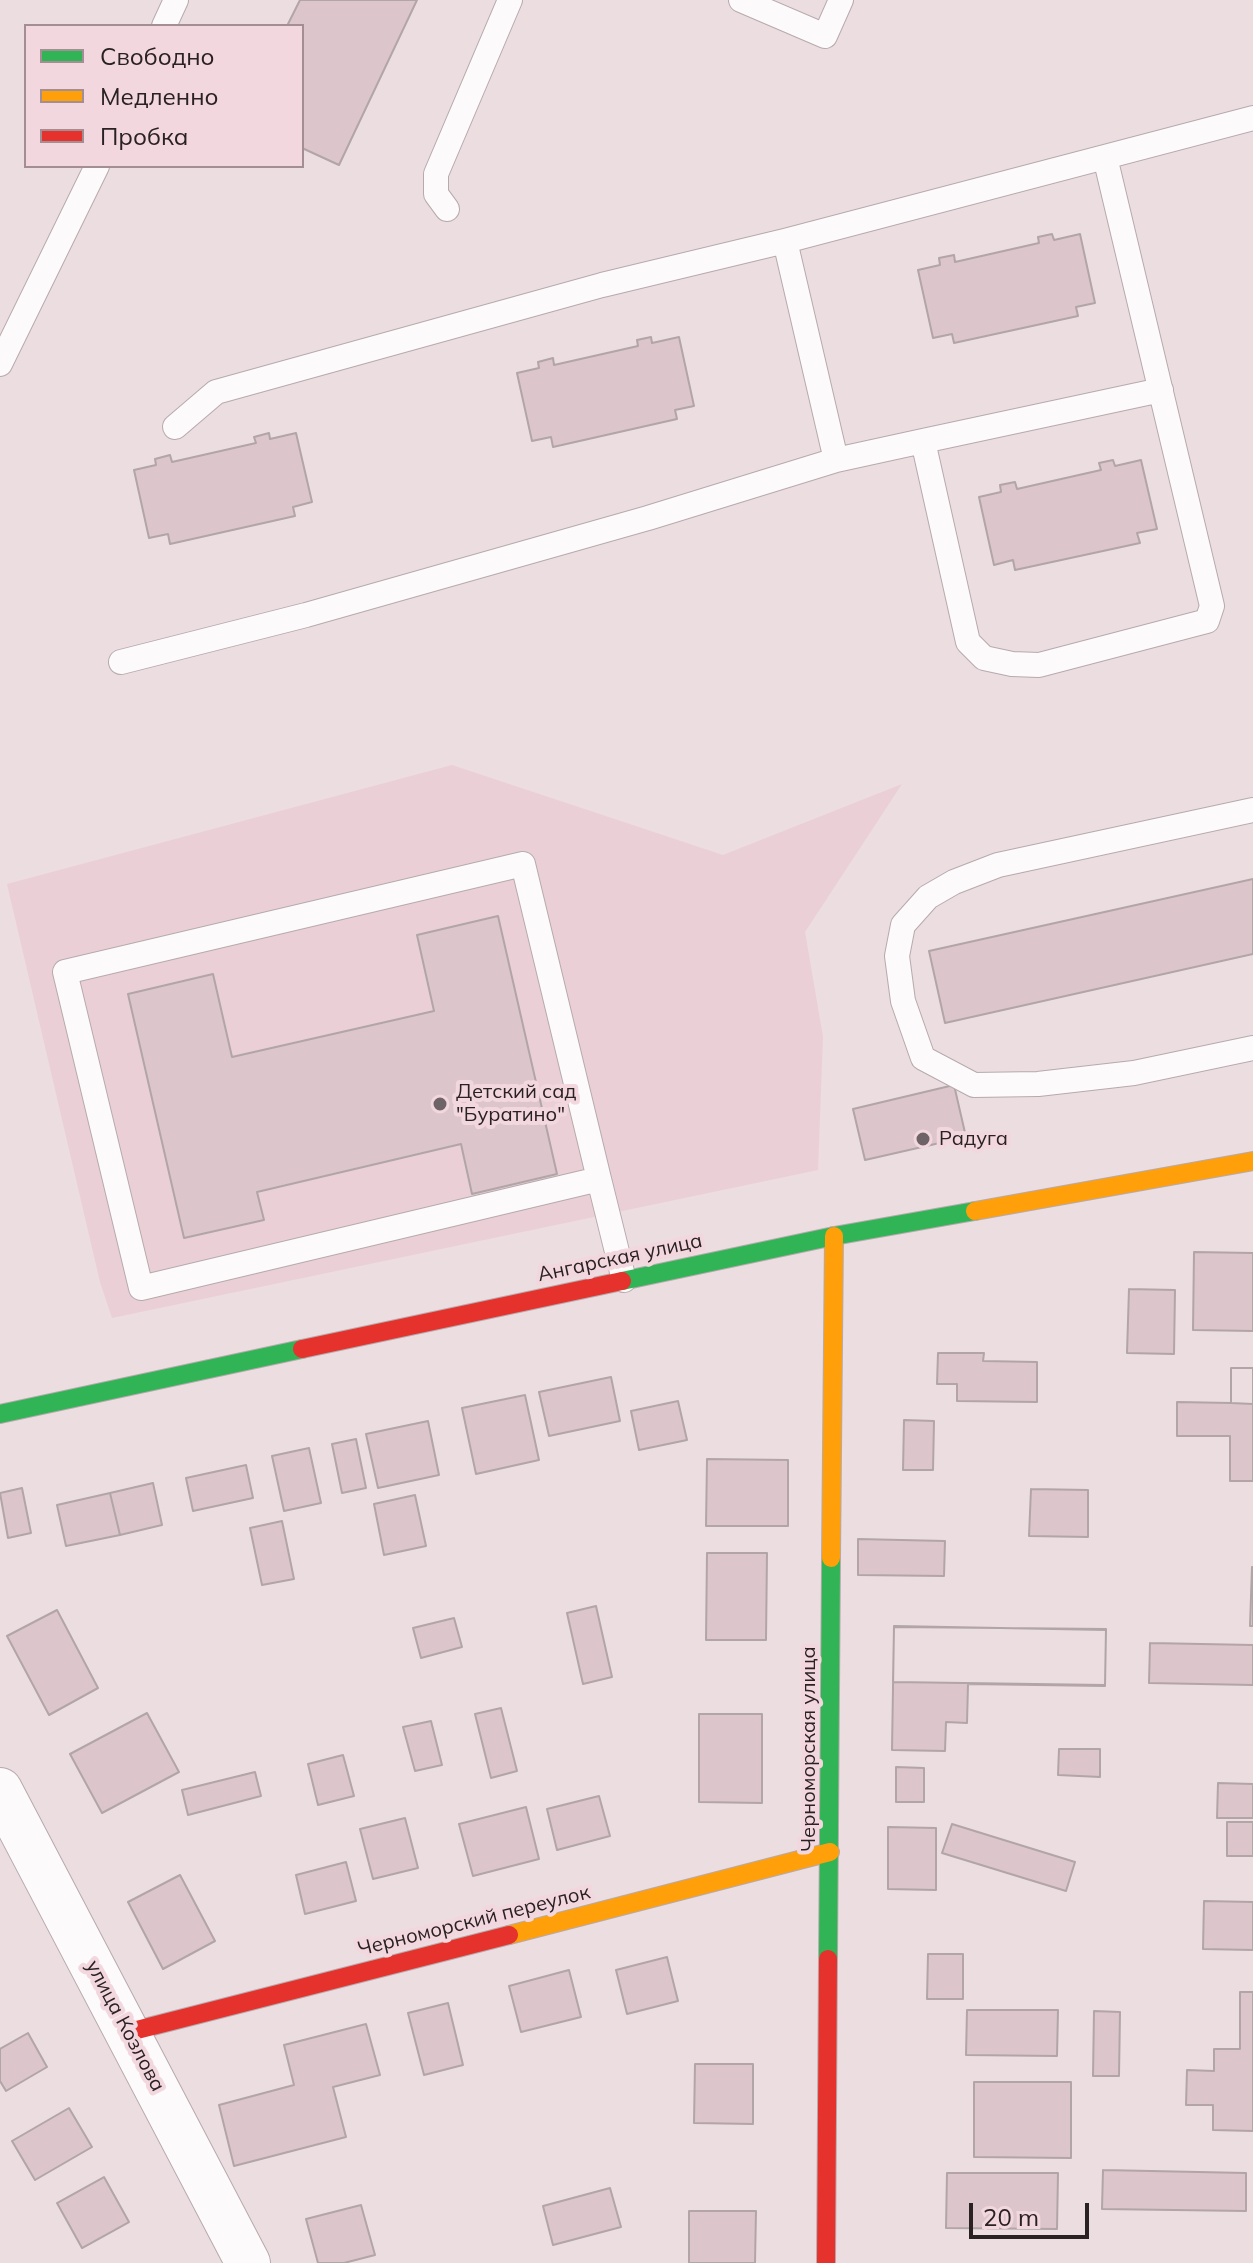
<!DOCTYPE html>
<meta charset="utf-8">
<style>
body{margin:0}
#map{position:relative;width:1253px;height:2263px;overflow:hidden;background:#ecdde1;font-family:Mulish,sans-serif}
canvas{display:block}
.legend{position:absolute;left:24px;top:24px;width:280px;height:144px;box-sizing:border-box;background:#f2d7de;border:2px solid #a28e93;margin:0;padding:10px 14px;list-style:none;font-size:24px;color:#2a2123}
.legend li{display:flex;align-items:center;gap:16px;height:40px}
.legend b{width:40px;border:2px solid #a28e93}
.scale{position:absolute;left:969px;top:2203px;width:120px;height:36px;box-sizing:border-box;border:4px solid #2a2123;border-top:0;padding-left:10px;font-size:24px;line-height:28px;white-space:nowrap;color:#2a2123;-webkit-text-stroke:6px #f2d7de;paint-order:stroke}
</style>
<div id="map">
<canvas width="1253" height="2263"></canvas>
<ul class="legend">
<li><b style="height:10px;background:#30b455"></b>Свободно</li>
<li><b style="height:10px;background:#ff9f0a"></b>Медленно</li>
<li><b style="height:10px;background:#e5322d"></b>Пробка</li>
</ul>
<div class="scale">20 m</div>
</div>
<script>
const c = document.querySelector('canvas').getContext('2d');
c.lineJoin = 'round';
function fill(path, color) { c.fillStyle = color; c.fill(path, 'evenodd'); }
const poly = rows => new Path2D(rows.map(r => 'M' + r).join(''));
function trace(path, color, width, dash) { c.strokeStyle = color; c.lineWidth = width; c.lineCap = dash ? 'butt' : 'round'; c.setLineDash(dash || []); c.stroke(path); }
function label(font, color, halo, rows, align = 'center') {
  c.font = font + ' Mulish,sans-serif'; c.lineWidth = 8; c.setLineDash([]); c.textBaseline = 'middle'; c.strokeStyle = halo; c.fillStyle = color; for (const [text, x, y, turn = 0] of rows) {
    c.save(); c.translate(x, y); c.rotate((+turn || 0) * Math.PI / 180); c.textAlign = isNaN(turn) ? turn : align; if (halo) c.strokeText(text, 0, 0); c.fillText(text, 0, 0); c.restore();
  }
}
const built = poly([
 [452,765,723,855,902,784,805,932,823,1037,818,1170,112,1318,100,1282,7,884]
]);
const building = poly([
 [300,0,417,0,339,165,302,148,302,26,287,26,300,0],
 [1052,234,1054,240,1080,234,1095,303,1076,307,1078,316,954,343,952,334,933,338,918,270,940,265,939,258,954,255,955,262,1039,243,1038,237,1052,234],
 [651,337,652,343,679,337,694,406,675,410,677,419,553,447,551,437,532,441,517,373,539,368,538,362,553,358,554,365,638,346,637,340,651,337],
 [269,433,270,439,296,433,312,502,293,507,295,516,170,544,168,534,149,538,134,470,156,465,155,459,170,455,172,462,256,443,254,437,269,433],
 [1113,460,1115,466,1141,460,1157,529,1137,533,1140,543,1015,570,1013,560,994,565,979,497,1001,492,1000,485,1015,482,1017,489,1101,470,1099,463,1113,460],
 [1253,879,1253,954,945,1023,929,951,1253,879],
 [498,916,557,1174,472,1194,461,1144,257,1192,264,1220,184,1238,128,994,213,974,232,1057,434,1011,417,935,498,916],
 [954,1085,966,1137,865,1160,853,1109,954,1085],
 [1194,1252,1253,1253,1253,1331,1193,1330,1194,1252],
 [1129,1289,1175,1290,1174,1354,1127,1353,1129,1289],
 [938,1353,984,1353,983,1361,1037,1362,1037,1402,957,1401,957,1384,937,1384,938,1353],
 [1231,1368,1253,1368,1253,1481,1230,1481,1230,1436,1177,1436,1177,1402,1231,1403,1231,1368],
 [1231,1368,1253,1368,1253,1404,1231,1403,1231,1368],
 [611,1377,620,1421,549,1436,539,1392,611,1377],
 [525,1395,539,1460,476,1474,462,1408,525,1395],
 [678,1401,687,1440,639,1450,631,1411,678,1401],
 [904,1420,934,1421,933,1470,903,1470,904,1420],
 [428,1421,439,1475,378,1488,366,1434,428,1421],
 [356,1439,366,1488,342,1493,332,1444,356,1439],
 [309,1448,321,1503,284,1511,272,1456,309,1448],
 [707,1459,788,1460,788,1526,706,1526,707,1459],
 [246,1465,253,1498,193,1511,186,1478,246,1465],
 [153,1483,162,1525,120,1535,110,1493,153,1483],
 [22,1488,31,1533,8,1538,0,1493,22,1488],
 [1031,1489,1088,1490,1088,1537,1029,1536,1031,1489],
 [110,1493,120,1535,66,1546,57,1505,110,1493],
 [415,1495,426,1546,384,1555,374,1504,415,1495],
 [282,1521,294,1579,262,1585,250,1528,282,1521],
 [858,1539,945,1541,944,1576,858,1575,858,1539],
 [707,1553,767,1553,766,1640,706,1640,707,1553],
 [1252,1567,1253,1567,1253,1626,1250,1626,1252,1567],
 [596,1606,612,1677,583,1684,567,1613,596,1606],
 [57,1610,98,1688,49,1715,7,1636,57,1610],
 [454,1618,462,1647,421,1658,413,1628,454,1618],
 [894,1626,1106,1630,1105,1686,968,1684,967,1723,946,1722,945,1751,892,1750,894,1626],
 [894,1627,1106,1629,1105,1685,893,1682,894,1627],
 [1150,1643,1253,1645,1253,1685,1149,1683,1150,1643],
 [501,1708,517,1771,491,1778,475,1714,501,1708],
 [147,1713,179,1772,102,1813,70,1754,147,1713],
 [699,1714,762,1714,762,1803,699,1802,699,1714],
 [431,1721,442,1765,415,1771,403,1727,431,1721],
 [1059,1749,1100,1749,1100,1777,1058,1775,1059,1749],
 [343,1755,354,1796,318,1805,308,1764,343,1755],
 [896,1767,924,1768,924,1802,896,1802,896,1767],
 [255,1772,261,1796,188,1815,182,1790,255,1772],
 [1218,1783,1253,1784,1253,1818,1217,1818,1218,1783],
 [599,1796,610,1836,557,1850,547,1809,599,1796],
 [526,1807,539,1859,473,1876,459,1824,526,1807],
 [405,1818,418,1868,373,1879,360,1829,405,1818],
 [1227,1822,1253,1822,1253,1856,1227,1856,1227,1822],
 [952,1824,1075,1862,1066,1891,942,1853,952,1824],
 [888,1827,936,1828,936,1890,888,1889,888,1827],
 [346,1862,356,1901,305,1914,296,1875,346,1862],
 [180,1875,215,1941,163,1969,128,1902,180,1875],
 [1204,1901,1253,1902,1253,1950,1203,1949,1204,1901],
 [928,1954,963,1954,963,1999,927,1999,928,1954],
 [667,1957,678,2001,627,2014,616,1970,667,1957],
 [569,1970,581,2017,521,2032,509,1986,569,1970],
 [1240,1992,1253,1992,1253,2131,1213,2130,1213,2105,1186,2105,1187,2070,1214,2071,1214,2049,1240,2049,1240,1992],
 [448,2003,463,2065,424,2075,408,2013,448,2003],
 [967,2010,1058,2010,1057,2056,966,2055,967,2010],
 [1094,2011,1120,2012,1119,2076,1093,2076,1094,2011],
 [366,2024,380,2075,333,2087,346,2137,234,2166,219,2105,294,2085,284,2045,366,2024],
 [28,2033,47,2067,6,2091,0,2081,0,2049,28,2033],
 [695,2064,753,2064,753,2124,694,2123,695,2064],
 [974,2082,1071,2082,1071,2158,974,2157,974,2082],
 [69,2108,92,2147,35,2180,12,2141,69,2108],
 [1103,2170,1246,2173,1246,2211,1102,2209,1103,2170],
 [947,2173,1058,2173,1057,2229,946,2228,947,2173],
 [104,2177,129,2222,82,2248,57,2203,104,2177],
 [610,2188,621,2227,553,2245,543,2206,610,2188],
 [361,2205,375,2255,344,2263,318,2263,306,2219,361,2205],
 [689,2211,756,2211,755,2263,689,2263,689,2211]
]);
const lane = poly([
 [741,0,825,36,841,0],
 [164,26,176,0],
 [1105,157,1212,606,1207,621,1039,665,1012,664,984,658,968,642,923,441,1161,390],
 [447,209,436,194,436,174,510,0],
 [785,241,836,460],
 [0,364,97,166],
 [175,427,216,392,602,285,785,241,1253,118],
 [121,662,306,615,648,518,836,460,923,441],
 [1253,810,998,865,954,882,928,897,903,925,897,956,903,1001,923,1058,974,1085,1038,1084,1134,1073,1253,1048],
 [523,864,599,1179,141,1288,65,972,523,864],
 [599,1179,624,1280]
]);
const street = poly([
 [0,1790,248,2263]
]);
const fast = poly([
 [622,1281,834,1236,975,1211],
 [0,1414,302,1349],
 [828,1959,831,1558]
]);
const slow = poly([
 [975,1211,1253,1161],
 [831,1558,834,1236],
 [509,1935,830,1852]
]);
const jam = poly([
 [302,1349,622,1281],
 [129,2032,509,1935],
 [826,2263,828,1959]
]);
const markers = [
 [440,1104,8,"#6e6366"],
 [923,1139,8,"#6e6366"]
];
const poiNames = [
 ["Детский сад",456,1092],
 ["\"Буратино\"",456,1115],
 ["Радуга",939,1139]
];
const streetNames = [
 ["Ангарская улица",620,1258,-12],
 ["Черноморская улица",809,1749,-90],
 ["Черноморский переулок",474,1921,-14],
 ["улица Козлова",125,2026,62]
];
fill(built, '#ead0d6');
fill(building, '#dcc5cb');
trace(building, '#b1a5a8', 2);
trace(lane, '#b6aaad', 26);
trace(street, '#b6aaad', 46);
trace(fast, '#b6aaad', 20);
trace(slow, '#b6aaad', 20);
trace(jam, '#b6aaad', 20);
trace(lane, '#fcfafa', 24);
trace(street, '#fcfafa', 44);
trace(fast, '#30b455', 18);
trace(slow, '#ff9f0a', 18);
trace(jam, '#e5322d', 18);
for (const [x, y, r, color] of markers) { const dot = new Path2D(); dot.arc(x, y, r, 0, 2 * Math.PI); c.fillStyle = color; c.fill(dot); trace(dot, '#f2d7de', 3); }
label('20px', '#2a2123', '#f2d7de', poiNames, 'left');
label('20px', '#2a2123', '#f2d7de', streetNames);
</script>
